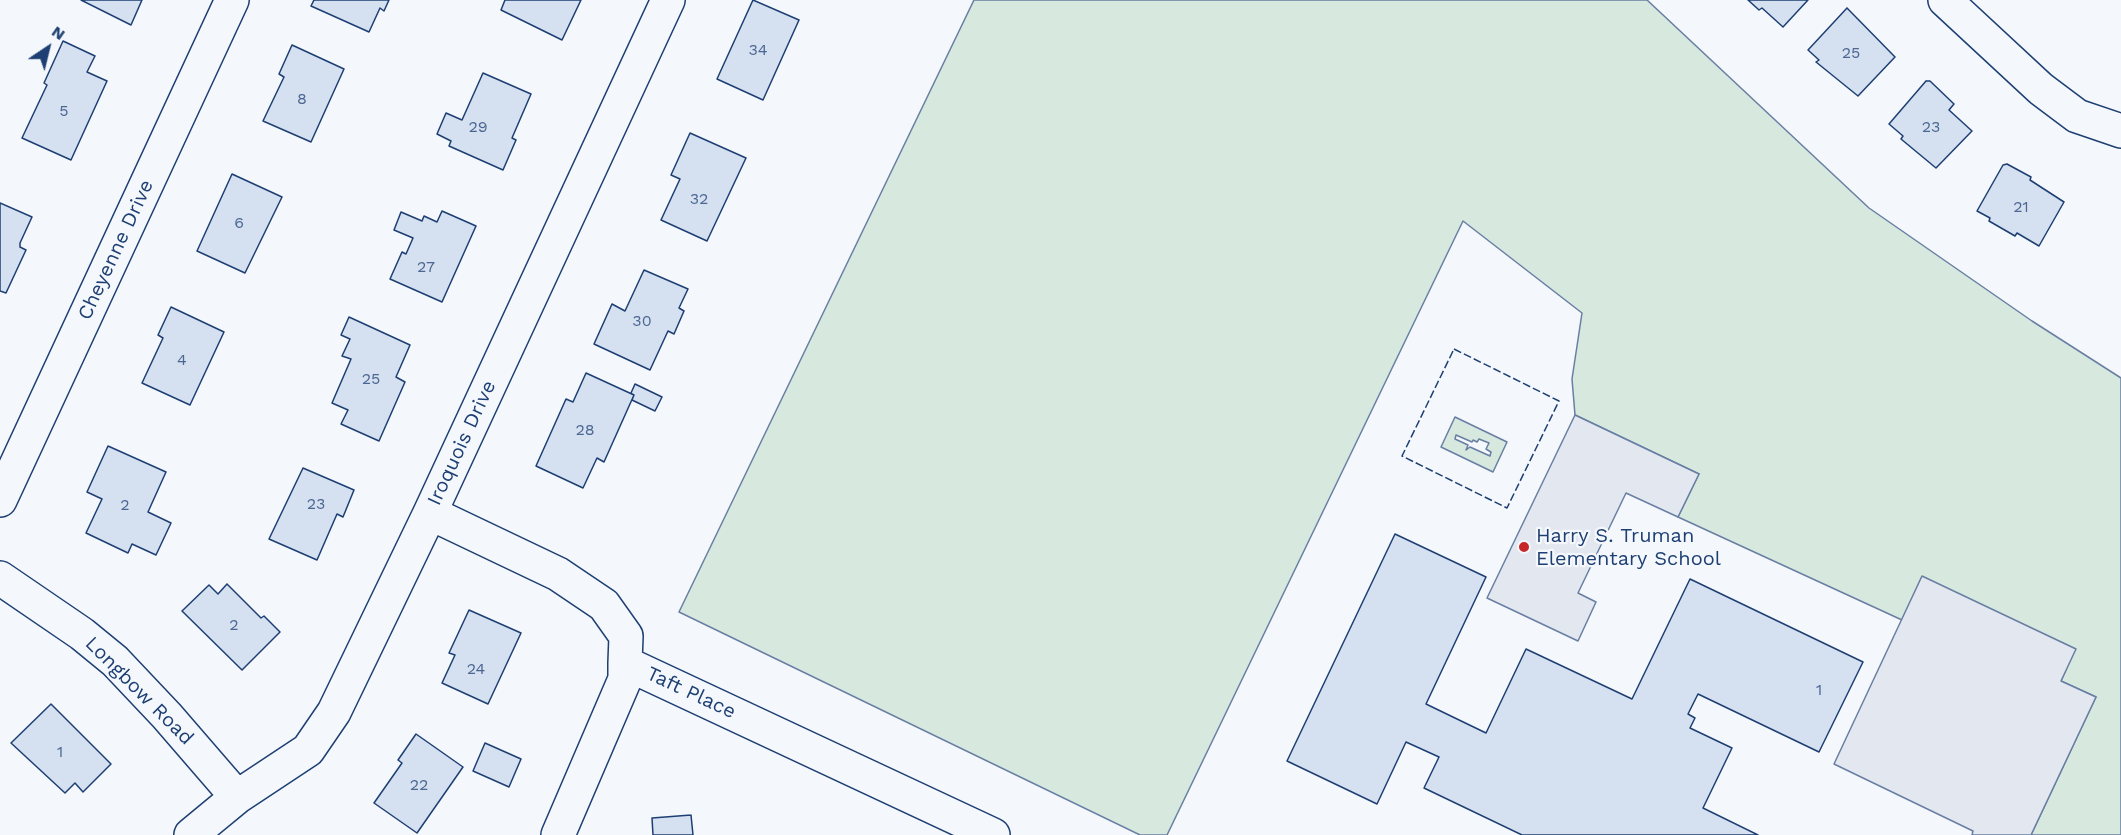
<!DOCTYPE html>
<style>
body{margin:0}
#map{position:relative;width:2121px;height:835px;overflow:hidden;background:#f4f7fb;font-family:"Work Sans",sans-serif}
canvas{display:block}
.north{position:absolute;left:18px;top:18px;width:60px;height:60px;-webkit-text-stroke:4px #f4f7fb;paint-order:stroke;rotate:35deg;font-size:16px;font-weight:700;line-height:24px;text-align:center;color:#1d3f73}
.north::after{content:'';display:block;margin:auto;width:21px;height:27px;background:#1d3f73;clip-path:polygon(50% 0,100% 100%,50% 72%,0 100%)}
</style>
<div id="map">
<canvas width="2121" height="835"></canvas>
<div class="north">N</div>
</div>
<script>
const c = document.querySelector('canvas').getContext('2d');
c.lineJoin = 'round';
function fill(path, color) { c.fillStyle = color; c.fill(path, 'evenodd'); }
const poly = rows => new Path2D(rows.map(r => 'M' + r).join(''));
function trace(path, color, width, dash) { c.strokeStyle = color; c.lineWidth = width; c.lineCap = dash ? 'butt' : 'round'; c.setLineDash(dash || []); c.stroke(path); }
function label(font, color, halo, rows, align = 'center') {
  c.font = font + ' "Work Sans",sans-serif'; c.lineWidth = 4.5; c.setLineDash([]); c.textBaseline = 'middle'; c.strokeStyle = halo; c.fillStyle = color; for (const [text, x, y, turn = 0] of rows) {
    c.save(); c.translate(x, y); c.rotate((+turn || 0) * Math.PI / 180); c.textAlign = isNaN(turn) ? turn : align; if (halo) c.strokeText(text, 0, 0); c.fillText(text, 0, 0); c.restore();
  }
}
const green = poly([
 [974,0,1647,0,1869,208,2032,321,2121,378,2121,835,2031,835,2096,697,2061,681,2075,649,1922,577,1902,620,1678,517,1699,474,1575,415,1572,379,1582,313,1463,221,1167,835,1140,835,679,612,974,0],
 [1455,417,1507,442,1493,472,1441,447,1455,417],
 [1456,435,1472,442,1473,440,1477,442,1479,439,1489,443,1486,449,1491,452,1490,456,1470,447,1466,450,1468,445,1455,439,1456,435]
]);
const parking = poly([
 [1575,415,1699,474,1678,517,1626,493,1578,593,1596,602,1578,641,1487,598,1575,415],
 [1922,576,2076,649,2061,681,2096,697,2031,835,1972,835,1973,831,1834,764,1922,576]
]);
const building = poly([
 [81,0,142,0,131,25,81,0],
 [314,0,389,0,384,11,380,8,369,32,311,6,314,0],
 [505,0,581,0,562,40,501,10,505,0],
 [753,0,799,20,763,100,717,79,753,0],
 [1748,0,1808,0,1783,27,1762,8,1759,10,1748,0],
 [1847,8,1895,57,1858,96,1816,62,1819,60,1808,50,1847,8],
 [63,41,95,56,87,72,107,81,71,160,22,138,47,85,44,83,63,41],
 [292,45,344,69,311,142,263,121,284,77,279,74,292,45],
 [483,73,531,94,512,138,516,140,503,170,449,146,451,141,437,134,446,113,462,120,483,73],
 [1926,81,1930,81,1954,104,1949,110,1972,131,1936,168,1901,139,1903,136,1889,124,1926,81],
 [690,133,746,158,707,241,661,220,680,179,671,175,690,133],
 [2007,164,2031,177,2030,180,2064,202,2039,246,2017,233,2015,236,1989,221,1990,218,1977,211,2003,165,2007,164],
 [232,174,282,197,245,273,197,251,232,174],
 [0,203,32,217,20,243,20,247,26,250,6,293,0,291,0,203],
 [442,211,476,226,442,302,390,279,402,252,406,254,413,238,394,230,401,212,422,221,424,216,437,222,442,211],
 [644,270,688,289,679,308,684,311,674,334,668,331,650,370,594,344,612,304,625,311,644,270],
 [171,307,224,332,190,405,142,383,163,338,158,335,171,307],
 [349,317,410,345,396,377,405,382,379,441,341,424,348,410,332,403,351,359,342,356,350,339,341,335,349,317],
 [586,373,634,395,604,462,597,458,583,488,536,466,566,399,573,402,586,373],
 [635,384,662,397,655,411,632,400,634,395,631,393,635,384],
 [108,446,166,472,148,512,171,523,156,555,132,544,128,553,86,533,102,499,87,492,108,446],
 [303,468,354,490,343,517,337,514,317,560,269,539,303,468],
 [1395,534,1486,577,1426,704,1486,733,1526,649,1632,699,1690,579,1863,662,1819,752,1698,694,1688,714,1695,718,1690,728,1732,748,1703,808,1758,835,1522,835,1424,788,1439,757,1406,742,1377,804,1287,761,1395,534],
 [227,584,261,618,264,616,280,632,242,670,182,611,209,585,218,594,227,584],
 [469,610,521,633,488,704,442,683,455,655,449,653,469,610],
 [51,704,111,764,83,792,75,783,65,793,11,743,51,704],
 [416,734,463,767,417,833,374,803,402,763,398,760,416,734],
 [485,743,521,759,509,787,473,771,485,743],
 [691,815,693,835,653,835,652,818,691,815]
]);
const minor = poly([
 [1945,0,2041,89,2077,116,2121,131],
 [0,500,232,0],
 [430,513,558,574,604,605,626,636,625,663,993,835],
 [0,578,82,634,115,661,167,716,237,797],
 [191,835,237,797,308,750,334,712,430,513,668,0],
 [558,835,625,679,625,663]
]);
const fence = poly([
 [1454,349,1559,401,1507,508,1402,456,1454,349]
]);
const markers = [
 [1524,547,6,"#c62828"]
];
const numberNames = [
 ["34",758,50],
 ["25",1851,53],
 ["8",302,99],
 ["5",64,111],
 ["29",478,127],
 ["23",1931,127],
 ["32",699,199],
 ["21",2021,207],
 ["6",239,223],
 ["27",426,267],
 ["30",642,321],
 ["4",182,360],
 ["25",371,379],
 ["28",585,430],
 ["23",316,504],
 ["2",125,505],
 ["2",234,625],
 ["24",476,669],
 ["1",1819,690],
 ["1",60,752],
 ["22",419,785]
];
const streetNames = [
 ["Cheyenne Drive",116,250,-65],
 ["Iroquois Drive",462,443,-65],
 ["Longbow Road",139,691,45],
 ["Taft Place",691,693,25]
];
const poiNames = [
 ["Harry S. Truman",1536,536],
 ["Elementary School",1536,559]
];
fill(green, '#d7e8df');
trace(green, '#687fa3', 1.5);
fill(parking, '#e3e8f0');
trace(parking, '#687fa3', 1.5);
fill(building, '#d5e0f0');
trace(building, '#1d3f73', 1.5);
trace(minor, '#1d3f73', 36);
trace(minor, '#f4f7fb', 33);
trace(fence, '#1d3f73', 1.5, [8, 3]);
for (const [x, y, r, color] of markers) { const dot = new Path2D(); dot.arc(x, y, r, 0, 2 * Math.PI); c.fillStyle = color; c.fill(dot); trace(dot, '#f4f7fb', 2); }
label('16px', '#4b6792', null, numberNames);
label('20px', '#1d3f73', '#f4f7fb', streetNames);
label('20px', '#1d3f73', '#f4f7fb', poiNames, 'left');
</script>
